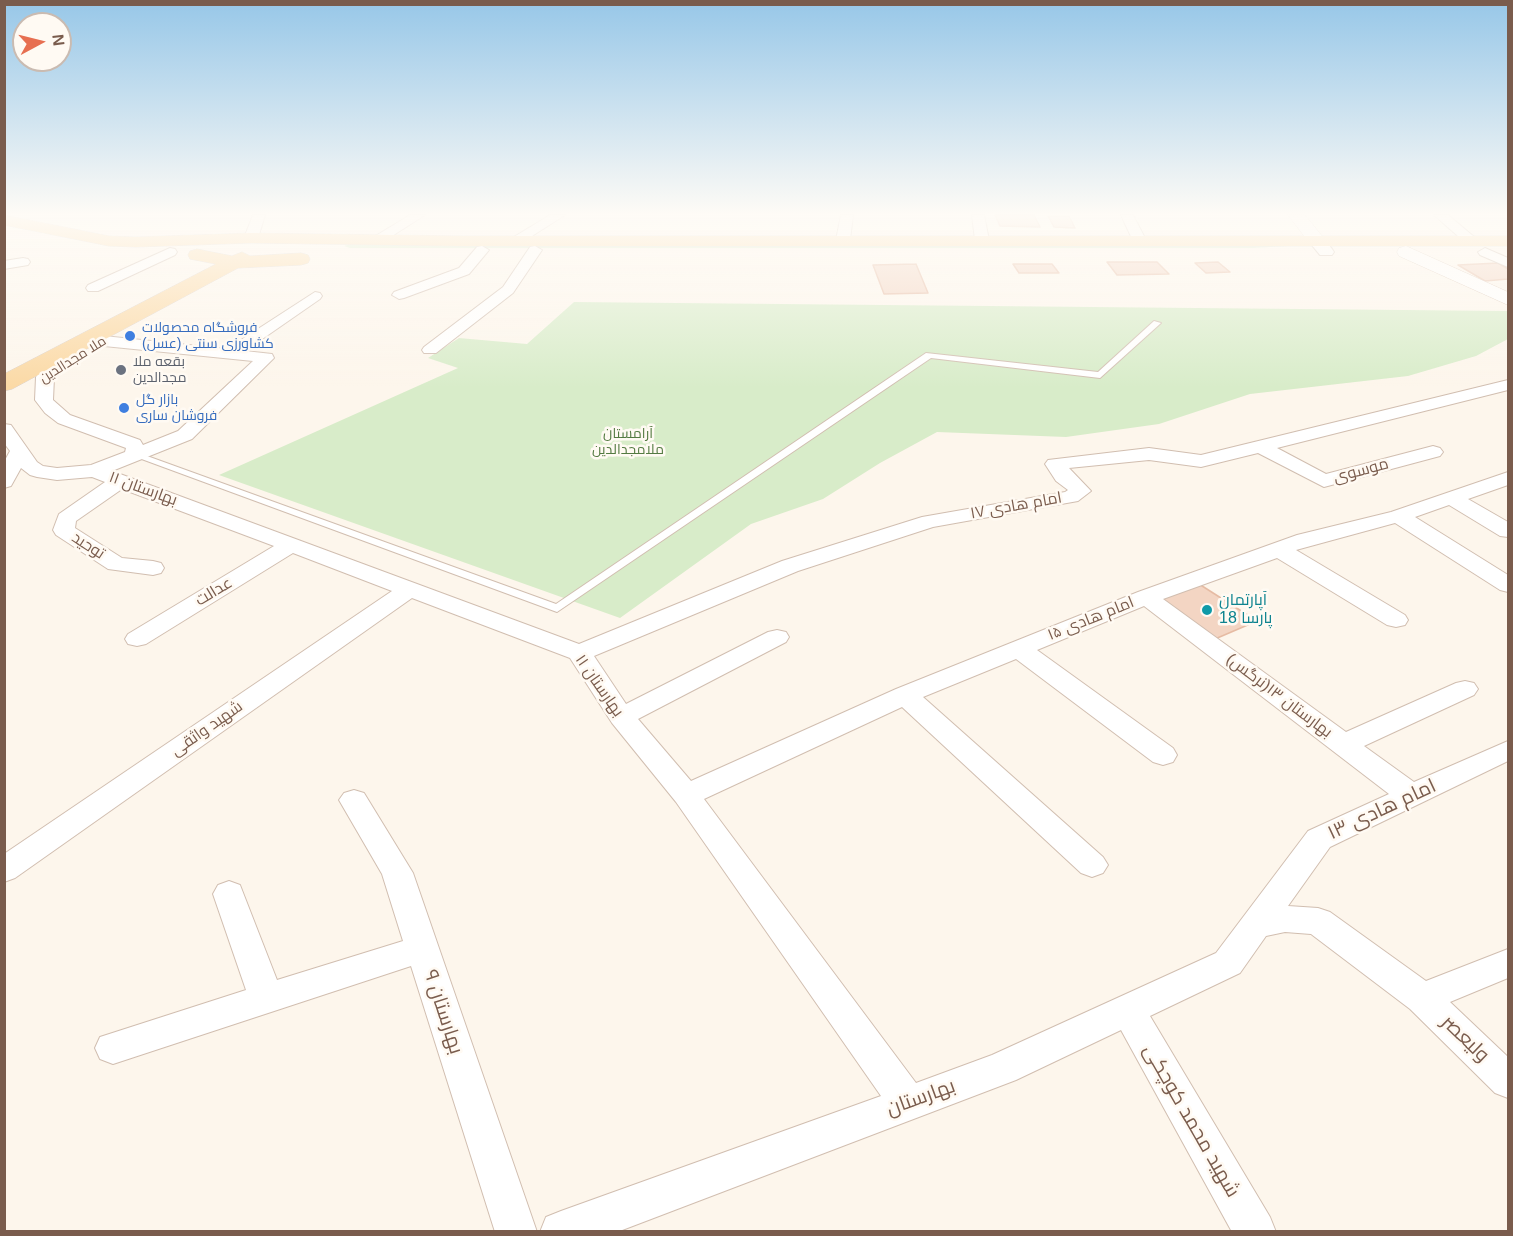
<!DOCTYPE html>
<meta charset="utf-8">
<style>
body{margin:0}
#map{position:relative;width:1513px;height:1236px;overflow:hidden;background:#fdf6ec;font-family:Helvetica,sans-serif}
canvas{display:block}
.frame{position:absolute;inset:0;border:6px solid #7a5c4d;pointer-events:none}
.north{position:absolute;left:12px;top:12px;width:60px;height:60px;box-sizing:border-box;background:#fffaf3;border:2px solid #cabbb1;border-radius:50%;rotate:83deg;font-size:16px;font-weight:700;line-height:24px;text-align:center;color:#7a5c4d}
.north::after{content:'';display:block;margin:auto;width:21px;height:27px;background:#e76f51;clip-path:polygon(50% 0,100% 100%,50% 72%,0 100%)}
</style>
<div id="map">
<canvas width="1513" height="1236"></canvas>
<div class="frame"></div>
<div class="north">N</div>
</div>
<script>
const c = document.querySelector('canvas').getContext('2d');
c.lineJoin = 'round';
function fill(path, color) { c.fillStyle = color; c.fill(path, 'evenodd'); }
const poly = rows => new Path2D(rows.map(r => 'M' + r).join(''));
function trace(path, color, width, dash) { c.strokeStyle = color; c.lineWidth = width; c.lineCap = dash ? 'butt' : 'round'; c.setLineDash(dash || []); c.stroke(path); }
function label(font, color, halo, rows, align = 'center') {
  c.font = font + ' Helvetica,Cairo,sans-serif'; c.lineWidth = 5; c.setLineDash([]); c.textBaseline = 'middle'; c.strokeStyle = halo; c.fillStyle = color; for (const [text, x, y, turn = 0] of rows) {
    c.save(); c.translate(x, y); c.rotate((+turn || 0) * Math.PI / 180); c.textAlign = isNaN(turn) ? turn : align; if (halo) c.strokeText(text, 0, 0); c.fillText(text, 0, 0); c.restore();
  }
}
const green = poly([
 [350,244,1306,245,1253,248,350,248,344,246],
 [574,302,1508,311,1508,339,1476,356,1408,376,1250,394,1159,424,1066,437,937,432,880,463,823,499,751,524,620,618,219,475,458,368,428,358,459,338,527,344]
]);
const building = poly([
 [995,215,1034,215,1040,227,1000,226,995,215],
 [1048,216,1069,216,1075,228,1054,227,1048,216],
 [1107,262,1157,262,1169,274,1117,275,1107,262],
 [1218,262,1230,272,1206,273,1195,263,1218,262],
 [1498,263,1508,269,1508,279,1485,281,1458,265,1498,263],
 [916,264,928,293,884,294,873,265,916,264],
 [1013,264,1052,264,1059,273,1019,273,1013,264],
 [1199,584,1257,621,1215,639,1159,598,1199,584]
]);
const service = poly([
 [1154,321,1161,323,1100,378,931,358,557,612,128,454,130,452,136,452,556,604,926,353,1098,372,1154,321]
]);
const minor = poly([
 [253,215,265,215,258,238,251,242,244,238,253,215],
 [410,215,425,215,381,243,376,244,369,240,410,215],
 [550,215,565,215,521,243,516,244,509,240,550,215],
 [841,215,853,215,850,240,843,244,836,240,841,215],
 [972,215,984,215,989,240,987,243,982,244,975,240,972,215],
 [1121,215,1133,215,1146,240,1144,243,1134,243,1121,215],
 [1434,215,1448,215,1479,241,1477,244,1467,244,1434,215],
 [482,246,489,250,469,274,404,298,399,299,392,295,394,292,459,268,477,247,482,246],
 [535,246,542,250,513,293,436,353,424,353,422,350,424,347,503,287,530,247,535,246],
 [170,248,175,249,177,252,175,255,98,291,88,291,86,288,88,285,170,248],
 [1485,248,1508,258,1508,267,1480,255,1478,252,1485,248],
 [23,258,28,259,30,262,28,265,4,269,4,261,23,258],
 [315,292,320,293,322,296,320,299,245,351,272,354,274,358,192,439,112,471,579,644,782,561,922,517,1065,492,1068,490,1056,481,1045,464,1048,460,1149,448,1201,455,1508,380,1508,390,1277,448,1326,474,1433,446,1440,448,1443,452,1440,456,1324,487,1258,453,1201,467,1149,460,1069,468,1091,491,1078,501,933,527,798,571,594,656,626,704,768,632,777,630,786,632,789,637,786,642,638,719,691,781,896,689,1138,592,1297,535,1391,512,1508,472,1508,485,1468,499,1508,522,1508,537,1500,536,1449,505,1415,517,1508,575,1508,592,1500,590,1395,523,1296,550,1405,615,1408,620,1405,625,1396,627,1387,625,1277,558,1163,599,1346,732,1456,683,1465,681,1474,683,1478,689,1474,695,1364,746,1414,782,1508,741,1508,761,1330,847,1288,906,1318,908,1330,912,1426,981,1508,949,1508,978,1450,1002,1508,1057,1508,1098,1495,1093,1410,1009,1311,934,1285,932,1266,936,1240,973,1150,1016,1270,1217,1276,1232,1232,1232,1121,1030,1016,1080,617,1232,540,1232,546,1217,561,1211,881,1096,676,802,612,723,570,658,412,598,15,878,4,882,4,854,392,591,293,553,146,644,137,646,128,644,125,639,128,634,274,546,122,489,76,521,75,528,122,558,153,561,161,563,164,568,161,573,153,575,108,569,56,535,53,530,59,514,105,482,92,477,57,480,37,477,30,475,21,468,11,486,4,488,4,462,10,451,4,443,4,424,11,425,37,462,43,466,57,468,91,465,125,452,126,448,58,423,45,413,35,400,36,377,39,373,45,372,51,373,54,377,53,400,70,415,140,440,143,445,178,431,253,361,104,346,96,341,98,338,104,336,227,349,315,292],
 [1144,606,1389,794,1308,831,1216,953,992,1055,916,1083,704,799,902,707,1081,873,1092,877,1103,873,1108,865,1103,857,923,697,1016,659,1153,762,1163,765,1173,762,1177,755,1173,748,1037,650,1144,606],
 [354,790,364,793,413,873,537,1232,495,1232,411,966,113,1064,100,1059,95,1048,100,1037,246,990,213,894,218,885,229,881,240,885,277,980,403,941,382,874,339,800,344,793,354,790]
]);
const tertiary = poly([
 [1317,236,1323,238,1332,249,1334,252,1332,255,1320,255,1311,244,1309,241,1311,238,1317,236]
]);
const secondary = poly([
 [1288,215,1305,215,1326,241,1323,245,1311,245,1288,215],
 [1406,246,1508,292,1508,305,1399,256,1397,252,1399,248,1406,246]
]);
const primary = poly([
 [4,215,109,236,136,237,251,233,464,236,1508,236,1508,246,464,246,251,243,136,247,109,246,4,225,4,215],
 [197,249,232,256,242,252,250,256,301,253,308,255,310,259,308,263,301,265,238,268,12,389,4,391,4,374,216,264,190,259,188,255,190,251,197,249]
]);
const markers = [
 [130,336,6,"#3f7fe0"],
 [121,370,6,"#6b7280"],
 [124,408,6,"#3f7fe0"],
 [1207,610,6,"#0f9aa8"]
];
const farShopnames = [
 ["فروشگاه محصولات",142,328],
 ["کشاورزی سنتی (عسل)",142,344],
 ["بازار گل",136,400],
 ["فروشان ساری",136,416]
];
const farStreetnames = [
 ["ملا مجدالدین",73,360,-32]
];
const farWorshipnames = [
 ["بقعه ملا",133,362],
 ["مجدالدين",133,378]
];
const farParknames = [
 ["آرامستان",628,434],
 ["ملامجدالدین",628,450]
];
const streetNames = [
 ["موسوی",1361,471,-15],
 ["بهارستان ۱۱",143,489,20],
 ["امام هادی ۱۷",1016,506,-10],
 ["توحید",88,546,33],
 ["عدالت",214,592,-31],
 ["امام هادی ۱۵",1091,619,-22],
 ["بهارستان ۱۱",599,686,55],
 ["بهارستان ۱۳(نرگس)",1279,696,37],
 ["شهید واثقی",207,729,-35]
];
const cultureNames = [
 ["آپارتمان",1219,601],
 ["پارسا 18",1219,619]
];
const nearStreetnames = [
 ["امام هادی ١٣",1382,810,-25],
 ["بهارستان ٩",443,1012,72],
 ["ولیعصر",1465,1039,44],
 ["بهارستان",921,1098,-20],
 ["شهید محمد کوچکی",1191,1121,60]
];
fill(green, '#d8ecc9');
fill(building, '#f3d5c3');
trace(building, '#e6bba3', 1.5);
trace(service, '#d1beb0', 2);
trace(minor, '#d1beb0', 2);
trace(tertiary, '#d1beb0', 2);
trace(secondary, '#d6c0b0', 1);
trace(primary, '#dad1cd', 1);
fill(service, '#fff');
fill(minor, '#fff');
fill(tertiary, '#fff');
fill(secondary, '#fff');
fill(primary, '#fbd9a5');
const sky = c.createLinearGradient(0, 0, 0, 388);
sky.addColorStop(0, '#97c7e8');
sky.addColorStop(0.55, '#fefbf6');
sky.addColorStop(1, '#fefbf600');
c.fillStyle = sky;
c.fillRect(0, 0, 1513, 388);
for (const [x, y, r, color] of markers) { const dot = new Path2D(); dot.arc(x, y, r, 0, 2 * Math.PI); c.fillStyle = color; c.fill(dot); trace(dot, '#fffaf3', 2); }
label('14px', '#366cbe', '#fffaf3', farShopnames, 'left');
label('14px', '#7a5c4d', '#fffaf3', farStreetnames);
label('14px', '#5b616d', '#fffaf3', farWorshipnames, 'left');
label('14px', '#537a41', '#fffaf3', farParknames);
label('16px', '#7a5c4d', '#fffaf3', streetNames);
label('16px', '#0d838f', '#fffaf3', cultureNames, 'left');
label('20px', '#7a5c4d', '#fffaf3', nearStreetnames);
</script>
